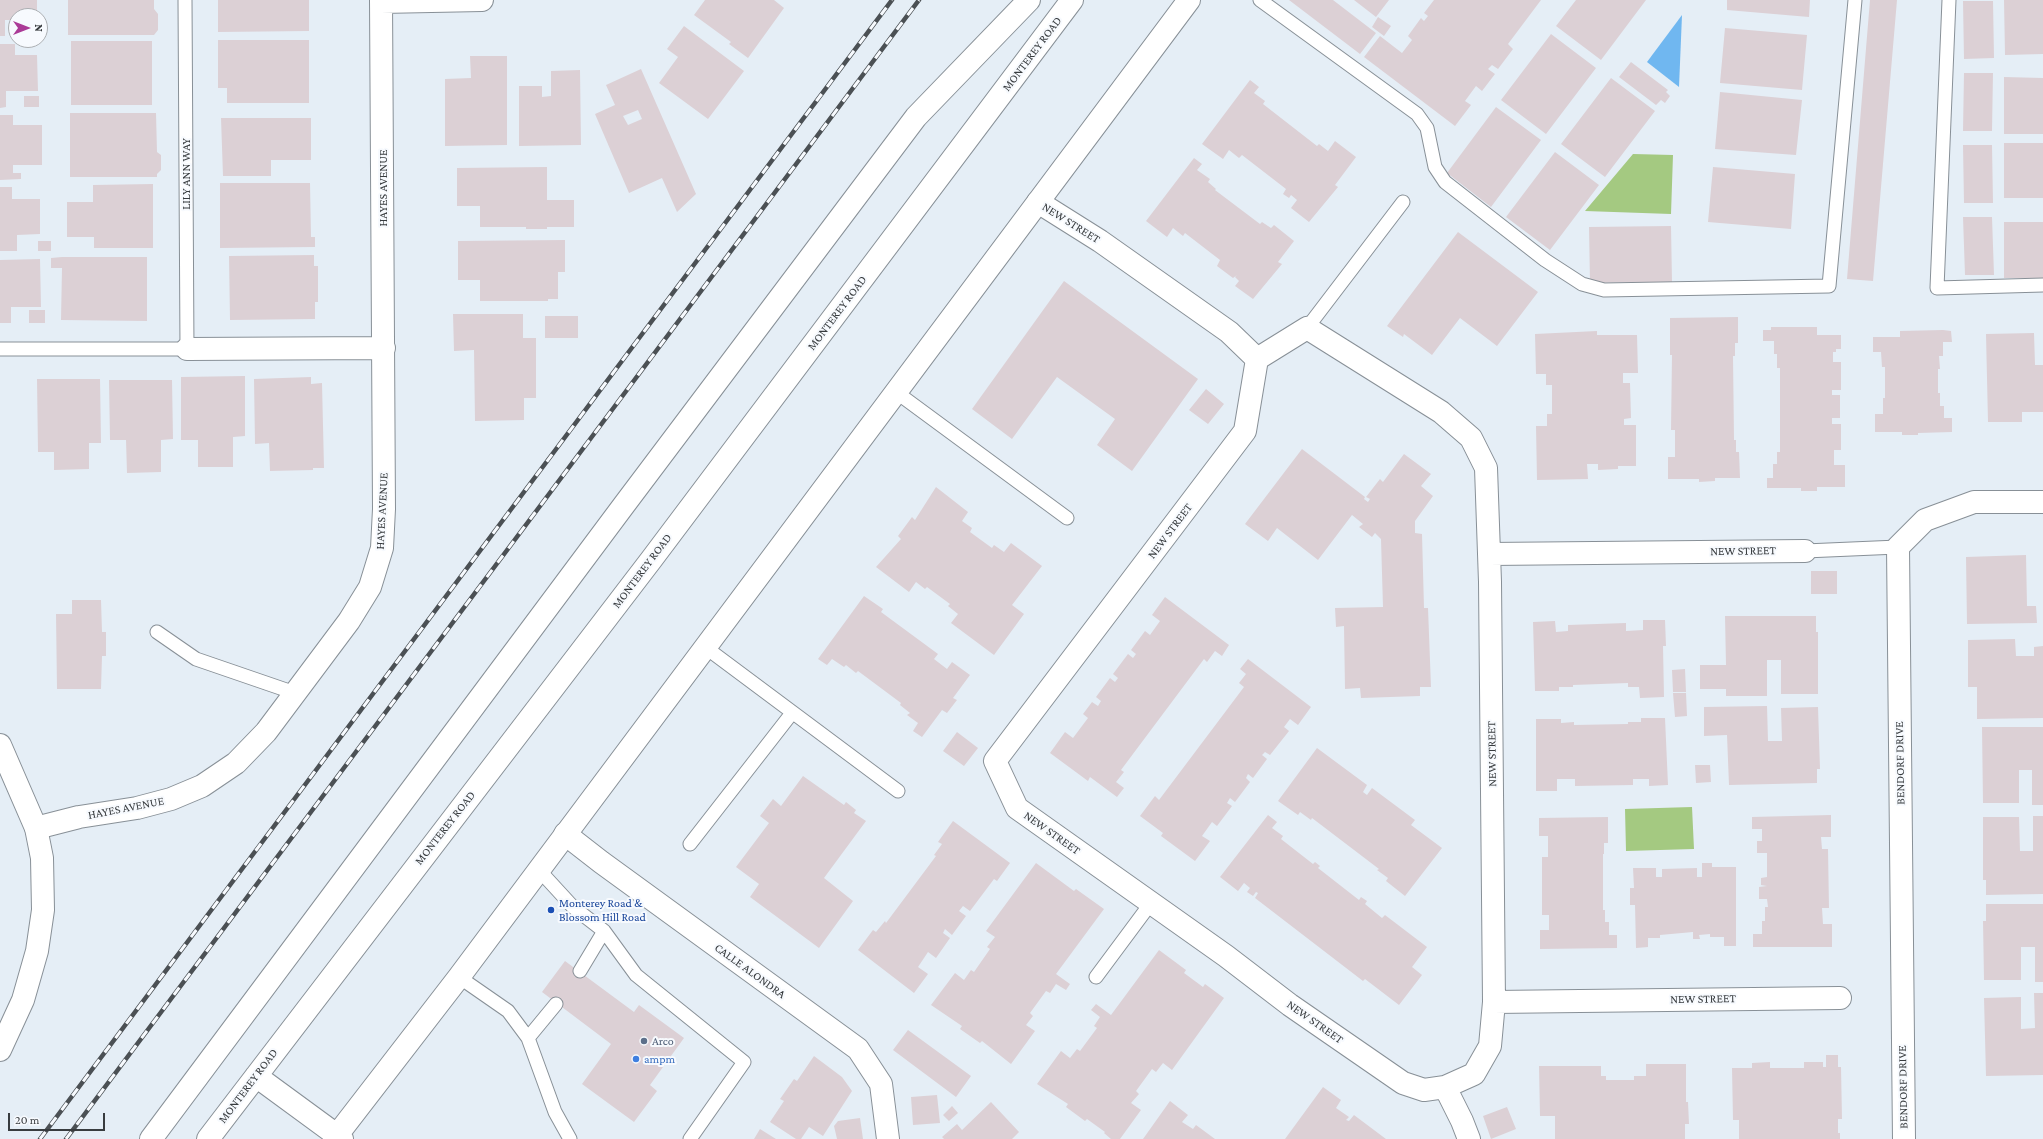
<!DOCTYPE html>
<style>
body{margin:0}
#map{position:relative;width:2043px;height:1139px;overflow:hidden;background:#e5eef6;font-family:"Crimson Pro",serif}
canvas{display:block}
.north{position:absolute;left:8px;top:8px;width:40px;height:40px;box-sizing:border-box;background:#f7fafe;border:1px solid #abaeb2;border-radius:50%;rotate:90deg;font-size:11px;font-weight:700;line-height:16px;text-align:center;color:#383c3f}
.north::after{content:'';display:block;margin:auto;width:14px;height:18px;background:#ab3b97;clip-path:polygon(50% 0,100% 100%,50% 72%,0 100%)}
.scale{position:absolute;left:8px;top:1113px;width:97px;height:18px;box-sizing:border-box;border:2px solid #383c3f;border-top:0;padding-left:5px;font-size:12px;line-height:14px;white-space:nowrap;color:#383c3f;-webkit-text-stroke:3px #f7fafe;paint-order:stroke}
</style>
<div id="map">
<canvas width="2043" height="1139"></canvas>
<div class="north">N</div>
<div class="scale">20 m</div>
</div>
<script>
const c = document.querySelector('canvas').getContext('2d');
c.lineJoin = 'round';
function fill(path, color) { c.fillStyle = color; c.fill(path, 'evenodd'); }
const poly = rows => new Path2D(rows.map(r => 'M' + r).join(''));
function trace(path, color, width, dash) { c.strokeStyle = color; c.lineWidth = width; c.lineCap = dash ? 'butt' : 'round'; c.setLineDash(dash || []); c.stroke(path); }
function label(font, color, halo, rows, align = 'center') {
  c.font = font + ' "Crimson Pro",serif'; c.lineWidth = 4; c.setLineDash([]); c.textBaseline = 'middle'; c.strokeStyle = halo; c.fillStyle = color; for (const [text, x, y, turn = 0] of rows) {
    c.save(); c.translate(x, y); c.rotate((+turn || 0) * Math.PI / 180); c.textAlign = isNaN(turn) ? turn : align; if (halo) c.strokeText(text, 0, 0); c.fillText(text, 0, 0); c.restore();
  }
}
const green = poly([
 [1633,154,1673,155,1671,214,1585,211],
 [1692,807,1694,849,1626,851,1625,809]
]);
const water = poly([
 [1682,15,1679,87,1647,62]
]);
const building = poly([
 [0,0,37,0,37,16,16,16,16,20,5,20,5,36,0,36],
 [68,0,154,0,154,9,158,14,158,30,154,35,68,35],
 [218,0,309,0,309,31,218,32],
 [705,0,774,0,784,8,748,58,729,44,731,42,694,15],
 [1289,0,1333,0,1376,33,1360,54],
 [1354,0,1389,0,1376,17],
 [1434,0,1541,0,1508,44,1513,49,1498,69,1492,65,1488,69,1495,74,1482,91,1476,86,1465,101,1471,105,1455,126,1364,57,1380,36,1402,53,1412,40,1408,36,1421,18,1424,21,1428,16,1424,13],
 [1576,0,1646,0,1601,60,1556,26],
 [1727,0,1810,0,1809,17,1727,10],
 [1870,0,1897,0,1873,281,1847,279],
 [2004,0,2043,0,2043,54,2005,55],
 [1963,1,1993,1,1994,58,1964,59],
 [1378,17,1391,26,1384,36,1372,27],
 [684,26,744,71,708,119,659,83,678,57,667,49],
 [1725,28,1807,35,1802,90,1720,83],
 [1551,34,1596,68,1546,134,1501,100],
 [218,40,309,40,309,103,227,103,227,88,218,88],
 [71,41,152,41,152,105,71,105],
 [0,44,15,44,15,55,37,55,38,91,6,91,6,107,0,108],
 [470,56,507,56,507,145,445,146,445,79,471,78],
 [1631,62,1668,90,1666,92,1670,96,1665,103,1661,100,1656,105,1619,77],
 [641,69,696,194,677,212,662,178,629,193,595,114,615,105,606,85],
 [638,110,642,119,628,125,623,116],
 [580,70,581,145,519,146,519,86,542,86,542,97,551,96,551,71],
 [1964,73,1993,73,1992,131,1963,131],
 [2004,77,2043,78,2043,134,2004,134],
 [1611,78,1655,111,1605,177,1561,144],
 [1250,80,1259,87,1254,93,1265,101,1263,104,1317,146,1319,144,1328,151,1335,141,1356,157,1335,185,1338,187,1309,222,1291,208,1297,200,1291,195,1289,198,1283,194,1286,189,1242,155,1239,158,1229,150,1223,159,1202,144],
 [1720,92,1802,100,1796,155,1715,149],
 [24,96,39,96,39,107,24,107],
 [1496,107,1541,140,1491,207,1447,173],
 [70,113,156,113,157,152,161,155,161,170,157,174,157,177,70,177],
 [0,115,13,115,13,125,42,125,42,165,13,165,13,173,21,173,21,179,0,180],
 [221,118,311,118,311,160,271,160,271,176,223,176],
 [2004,143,2043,143,2043,198,2004,198],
 [1963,145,1992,145,1993,203,1964,203],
 [1555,152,1599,185,1550,250,1506,217],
 [1194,158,1202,164,1197,170,1210,179,1208,182,1216,189,1215,190,1260,224,1262,222,1271,228,1274,225,1294,241,1278,262,1282,264,1253,299,1235,286,1239,281,1235,277,1237,275,1233,278,1217,266,1220,260,1185,233,1183,236,1173,228,1167,237,1146,221],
 [547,167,547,200,574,200,574,227,547,227,547,229,526,229,526,227,480,227,480,206,457,206,457,168],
 [1713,167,1795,174,1791,229,1708,222],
 [220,183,310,183,311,237,315,237,315,247,220,248],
 [153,184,153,248,94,248,94,237,67,237,67,202,93,202,93,185],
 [0,187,12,187,12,199,40,199,40,234,17,235,17,251,0,251],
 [1963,217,1992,217,1994,275,1965,275],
 [2004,222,2043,222,2043,278,2004,278],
 [1671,226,1672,282,1590,283,1589,227],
 [1458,232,1538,292,1497,346,1460,318,1432,355,1404,334,1403,337,1387,326],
 [565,240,565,272,558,272,558,299,548,299,548,301,480,301,480,280,458,280,458,241],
 [38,241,51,241,51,251,38,251],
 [314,255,314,266,318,266,318,302,315,302,315,319,230,320,229,256],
 [62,257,147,257,147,321,61,320,62,268,51,268,51,258],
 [40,259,41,307,11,307,11,323,0,323,0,260],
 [1064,281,1198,379,1132,471,1097,445,1115,419,1057,377,1012,439,972,409],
 [29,310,45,310,45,323,29,323],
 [453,314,523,314,523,338,536,338,536,398,524,398,524,420,475,421,474,350,454,351],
 [545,316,578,316,578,338,545,338],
 [1738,317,1738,343,1735,343,1735,356,1733,356,1734,440,1736,440,1736,452,1739,452,1740,478,1715,478,1715,481,1699,482,1699,479,1668,479,1668,457,1675,457,1675,430,1671,430,1672,355,1670,355,1670,318],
 [1771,327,1817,327,1817,335,1841,335,1841,349,1836,349,1836,352,1833,352,1833,362,1841,362,1841,390,1832,390,1832,395,1840,395,1840,418,1832,418,1832,424,1841,424,1841,450,1834,450,1834,465,1845,465,1845,487,1817,487,1817,491,1801,491,1801,488,1767,488,1767,478,1773,478,1773,464,1777,464,1777,452,1780,452,1780,368,1777,368,1777,354,1774,354,1774,341,1763,341,1763,330,1771,330],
 [1943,330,1951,331,1952,342,1943,342,1943,356,1939,356,1940,369,1938,369,1938,393,1940,393,1940,406,1944,406,1944,418,1952,418,1952,432,1918,433,1918,435,1902,435,1902,432,1875,432,1875,414,1883,414,1883,398,1885,398,1885,367,1882,367,1881,352,1873,352,1873,337,1900,337,1900,331],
 [1597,331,1597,335,1637,335,1638,373,1623,373,1623,383,1630,383,1631,418,1624,419,1624,425,1636,425,1636,466,1618,466,1618,469,1598,470,1598,464,1587,464,1588,479,1537,480,1536,426,1547,426,1547,414,1552,414,1552,385,1546,385,1546,374,1536,374,1535,334],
 [2034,333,2035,365,2043,365,2043,412,2022,412,2022,422,1988,422,1986,334],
 [245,376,245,436,233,437,233,467,198,467,198,440,181,440,181,377],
 [311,377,311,384,322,383,324,468,313,468,313,470,270,471,269,443,255,444,254,379],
 [37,379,100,379,101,443,89,443,89,469,54,470,54,452,38,452],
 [109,380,172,380,173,439,161,440,161,472,127,473,126,440,110,440],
 [1206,389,1224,404,1208,424,1189,410],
 [1302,449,1365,497,1364,499,1368,502,1370,499,1366,497,1380,479,1383,482,1404,454,1431,474,1421,486,1433,496,1415,521,1415,533,1422,534,1424,608,1428,608,1431,687,1420,687,1420,696,1361,698,1360,688,1345,689,1344,626,1336,627,1335,608,1383,607,1381,539,1375,533,1372,537,1359,527,1363,524,1352,515,1318,560,1277,528,1268,541,1245,524],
 [936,487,968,512,962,521,972,528,970,532,992,548,994,545,1004,552,1011,543,1042,566,1012,605,1024,614,994,655,951,623,958,614,948,606,950,604,927,587,925,589,916,582,909,592,876,567,901,539,898,536,912,517,915,520],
 [2026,555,2027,606,2036,606,2037,623,1967,624,1966,557],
 [1811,571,1837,571,1837,594,1811,594],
 [864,596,883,609,881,612,938,654,934,659,947,669,952,662,970,675,953,698,957,700,947,713,942,710,922,737,913,731,918,723,907,715,910,713,900,705,901,703,858,671,856,673,846,665,844,667,832,659,827,665,818,659],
 [1165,597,1229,645,1222,656,1215,651,1207,662,1204,659,1121,770,1124,772,1116,782,1124,788,1117,797,1090,777,1088,781,1050,753,1065,732,1073,738,1088,718,1083,714,1092,702,1098,706,1101,701,1096,697,1110,678,1115,682,1118,678,1113,674,1128,654,1133,658,1136,654,1131,650,1145,631,1150,635,1160,621,1152,615],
 [72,600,101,600,102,632,106,632,106,656,102,656,101,689,57,689,56,614,72,614],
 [1725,616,1816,616,1816,632,1818,632,1818,694,1781,694,1781,660,1767,660,1767,696,1726,696,1726,689,1700,689,1700,665,1726,665],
 [1643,620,1665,620,1666,646,1663,646,1664,697,1640,698,1639,687,1628,687,1628,683,1573,685,1573,687,1559,687,1559,691,1535,691,1533,622,1555,621,1556,632,1568,631,1568,625,1626,623,1626,631,1643,630],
 [2015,639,2016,656,2034,656,2034,647,2043,646,2043,718,1977,719,1977,687,1968,687,1968,640],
 [1248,659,1311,707,1298,725,1290,719,1284,727,1289,731,1270,755,1265,752,1262,755,1267,759,1253,778,1248,774,1246,778,1250,782,1235,802,1230,798,1227,803,1232,806,1217,826,1212,822,1202,836,1210,841,1195,861,1161,836,1163,833,1140,816,1155,796,1159,800,1244,687,1239,683,1246,674,1240,669],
 [1685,669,1686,692,1673,692,1672,670],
 [1673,693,1686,693,1687,716,1675,717],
 [1767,706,1768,741,1782,741,1781,708,1818,707,1820,769,1817,769,1817,783,1729,785,1727,735,1704,736,1704,707],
 [1641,718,1665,718,1668,785,1649,786,1649,779,1633,779,1633,785,1575,786,1575,779,1557,779,1557,791,1536,791,1536,719,1561,719,1561,723,1574,722,1574,725,1628,724,1628,722,1641,722],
 [1982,727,2043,727,2043,805,2032,805,2032,770,2019,770,2019,803,1983,803],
 [957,732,978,748,964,766,943,751],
 [1317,748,1367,785,1363,792,1367,795,1372,788,1415,820,1411,825,1442,848,1405,896,1386,881,1388,878,1377,870,1379,869,1312,818,1311,820,1300,812,1298,815,1278,801],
 [1695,765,1710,765,1711,782,1696,783],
 [803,776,844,805,846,802,856,810,854,813,866,821,824,878,853,901,819,948,750,897,759,884,736,867,769,823,760,816,773,799,781,806],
 [1268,815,1277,822,1272,828,1283,836,1281,839,1313,864,1315,862,1320,866,1318,868,1359,900,1361,897,1367,901,1365,904,1382,918,1385,915,1427,947,1412,967,1422,975,1399,1005,1365,979,1363,981,1255,898,1258,893,1256,892,1253,896,1247,892,1250,888,1244,883,1238,891,1220,877],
 [1831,815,1831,837,1821,837,1822,849,1828,849,1829,908,1822,908,1823,924,1832,924,1832,947,1753,947,1753,934,1762,934,1762,921,1765,921,1765,907,1768,907,1767,899,1759,899,1759,887,1767,886,1761,885,1761,878,1767,877,1767,853,1757,853,1757,841,1762,841,1762,829,1752,829,1752,817],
 [2033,816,2043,816,2043,894,1986,895,1986,880,1983,880,1983,817,2019,817,2020,851,2033,851],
 [1608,817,1608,843,1604,843,1604,854,1603,854,1603,910,1605,910,1605,922,1609,922,1609,935,1617,935,1617,948,1540,949,1540,930,1549,930,1549,915,1542,915,1542,857,1548,857,1548,836,1539,836,1539,818],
 [953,821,1010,863,997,881,994,879,970,911,963,906,959,911,966,916,952,935,945,929,943,933,950,938,936,958,928,952,918,967,928,974,914,993,858,950,873,930,876,932,885,921,886,923,936,856,934,855,942,844,938,842],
 [1036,863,1074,891,1076,889,1104,909,1056,974,1070,984,1066,990,1056,984,1050,993,1046,991,1030,1013,1033,1016,1026,1025,1035,1031,1011,1064,982,1041,980,1043,960,1029,962,1026,931,1005,955,973,964,980,971,970,974,972,990,949,987,947,995,937,986,931],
 [1702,863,1712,863,1712,867,1736,867,1736,946,1724,946,1724,937,1710,937,1710,934,1699,935,1700,939,1693,939,1693,932,1660,935,1660,938,1648,938,1648,947,1636,948,1635,905,1630,905,1630,888,1634,888,1633,868,1656,868,1656,877,1662,877,1662,869,1697,868,1697,877,1702,877],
 [1986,904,2043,904,2043,982,2035,982,2035,947,2021,947,2021,980,1984,980,1983,921,1986,921],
 [1159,950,1186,970,1184,973,1203,987,1205,984,1224,998,1172,1070,1163,1063,1156,1072,1152,1069,1136,1091,1139,1094,1131,1103,1141,1110,1120,1139,1111,1139,1104,1133,1105,1132,1087,1119,1085,1121,1066,1107,1068,1104,1037,1084,1061,1051,1070,1058,1077,1049,1080,1051,1097,1028,1094,1026,1100,1017,1091,1010,1096,1004,1111,1015],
 [565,961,634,1012,639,1005,684,1038,650,1085,657,1091,634,1122,582,1084,611,1044,542,992],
 [2034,993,2043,993,2043,1075,1986,1076,1984,998,2021,997,2021,1029,2035,1028],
 [908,1030,971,1076,956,1097,893,1050],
 [1826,1055,1838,1055,1838,1067,1841,1067,1842,1119,1838,1119,1838,1133,1840,1133,1840,1139,1739,1139,1739,1120,1733,1120,1732,1068,1752,1068,1752,1063,1770,1062,1770,1068,1804,1068,1804,1062,1823,1062,1823,1067,1826,1067],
 [814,1056,842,1077,852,1091,823,1136,809,1127,801,1139,796,1139,770,1122,784,1101,780,1099,794,1079,797,1081],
 [1646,1064,1686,1064,1686,1102,1688,1102,1689,1124,1685,1124,1685,1139,1555,1139,1555,1116,1540,1116,1539,1066,1601,1066,1601,1076,1606,1076,1606,1080,1634,1080,1634,1076,1646,1076],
 [1323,1087,1341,1100,1336,1108,1349,1117,1346,1120,1349,1121,1354,1115,1386,1139,1285,1139],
 [937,1095,940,1123,913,1125,911,1097],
 [1170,1101,1188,1115,1182,1122,1193,1129,1196,1125,1215,1139,1143,1139],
 [991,1102,1019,1132,1012,1139,944,1139,942,1137,957,1124,962,1130],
 [952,1106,958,1113,949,1121,943,1115],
 [1507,1107,1516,1129,1491,1139,1483,1116],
 [860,1118,863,1139,837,1139,834,1126,838,1121],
 [760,1129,776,1139,754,1139]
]);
const service = poly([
 [1260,0,1417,114,1427,128,1435,167,1445,182,1545,260,1582,284,1604,290,1829,286,1855,0],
 [1949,0,1937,288,2043,285],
 [1307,328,1403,202],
 [0,349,187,349,185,0],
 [896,392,1067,518],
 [1805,551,1898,547],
 [157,632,196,659,295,693],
 [705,647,898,791],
 [690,844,792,713],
 [539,870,573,907,604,931,636,975,744,1062,690,1139],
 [580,971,604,931],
 [459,977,508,1011,528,1038,555,1112,570,1139],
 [1096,977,1151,903],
 [528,1038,556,1004]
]);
const minor = poly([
 [381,2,482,0],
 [1038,202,1100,241,1229,332,1257,359,1245,431,995,761,1017,808,1226,956,1290,1005,1403,1083,1424,1090,1445,1087,1474,1074,1490,1046,1494,1002,1490,582,1486,468,1471,438,1441,412,1307,328,1257,359],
 [187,349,384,348],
 [1489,554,1805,551],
 [36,828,79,817,137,808,171,799,202,786,236,763,266,732,349,621,370,587,382,548,384,509,381,0],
 [565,834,601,862,858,1049,881,1084,888,1139],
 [1494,1002,1840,998],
 [1445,1087,1462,1121,1469,1139],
 [1904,1139,1898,547,1925,520,1974,502,2043,502]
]);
const secondary = poly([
 [0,745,36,828,42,858,43,910,37,951,23,1000,0,1050]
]);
const primary = poly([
 [256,1076,342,1139],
 [151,1139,624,505,916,117,1029,0],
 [208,1139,651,560,1072,0],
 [334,1139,459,977,1189,0]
]);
const rail = poly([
 [40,1139,892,0],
 [66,1139,919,0]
]);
const markers = [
 [551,910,4,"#1a4fb4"],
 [644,1041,4,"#5c6f8a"],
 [636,1059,4,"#3f7fe0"]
];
const streetNames = [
 ["MONTEREY ROAD",1032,54,-53],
 ["LILY ANN WAY",186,174,-90],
 ["HAYES AVENUE",383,188,-90],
 ["NEW STREET",1071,223,32],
 ["MONTEREY ROAD",837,313,-53],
 ["HAYES AVENUE",382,511,-87],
 ["NEW STREET",1170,531,-53],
 ["NEW STREET",1743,551,-1],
 ["MONTEREY ROAD",642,571,-53],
 ["NEW STREET",1492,754,-91],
 ["BENDORF DRIVE",1900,763,-91],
 ["HAYES AVENUE",126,808,-11],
 ["MONTEREY ROAD",445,828,-52],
 ["NEW STREET",1052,833,35],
 ["CALLE ALONDRA",750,971,36],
 ["NEW STREET",1703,999,-1],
 ["NEW STREET",1315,1022,35],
 ["MONTEREY ROAD",248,1086,-53],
 ["BENDORF DRIVE",1903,1087,-91]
];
const transitNames = [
 ["Monterey Road &",559,903],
 ["Blossom Hill Road",559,917]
];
const serviceNames = [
 ["Arco",652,1041]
];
const shopNames = [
 ["ampm",644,1059]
];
fill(green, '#a4c981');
fill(water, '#70b7f0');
fill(building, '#dcd0d5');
trace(service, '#889097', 15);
trace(minor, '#889097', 24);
trace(secondary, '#889097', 24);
trace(primary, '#889097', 24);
trace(service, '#fff', 13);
trace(minor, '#fff', 22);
trace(secondary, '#fff', 22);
trace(primary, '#fff', 22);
trace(rail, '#4b5054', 4.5);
trace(rail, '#f7fafe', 3, [9]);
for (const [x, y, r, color] of markers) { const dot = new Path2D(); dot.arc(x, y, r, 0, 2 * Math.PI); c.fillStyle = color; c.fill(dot); trace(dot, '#f7fafe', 1.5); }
label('12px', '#383c3f', '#f7fafe', streetNames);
label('12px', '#164399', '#f7fafe', transitNames, 'left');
label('12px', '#4e5e75', '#f7fafe', serviceNames, 'left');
label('12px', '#366cbe', '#f7fafe', shopNames, 'left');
</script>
